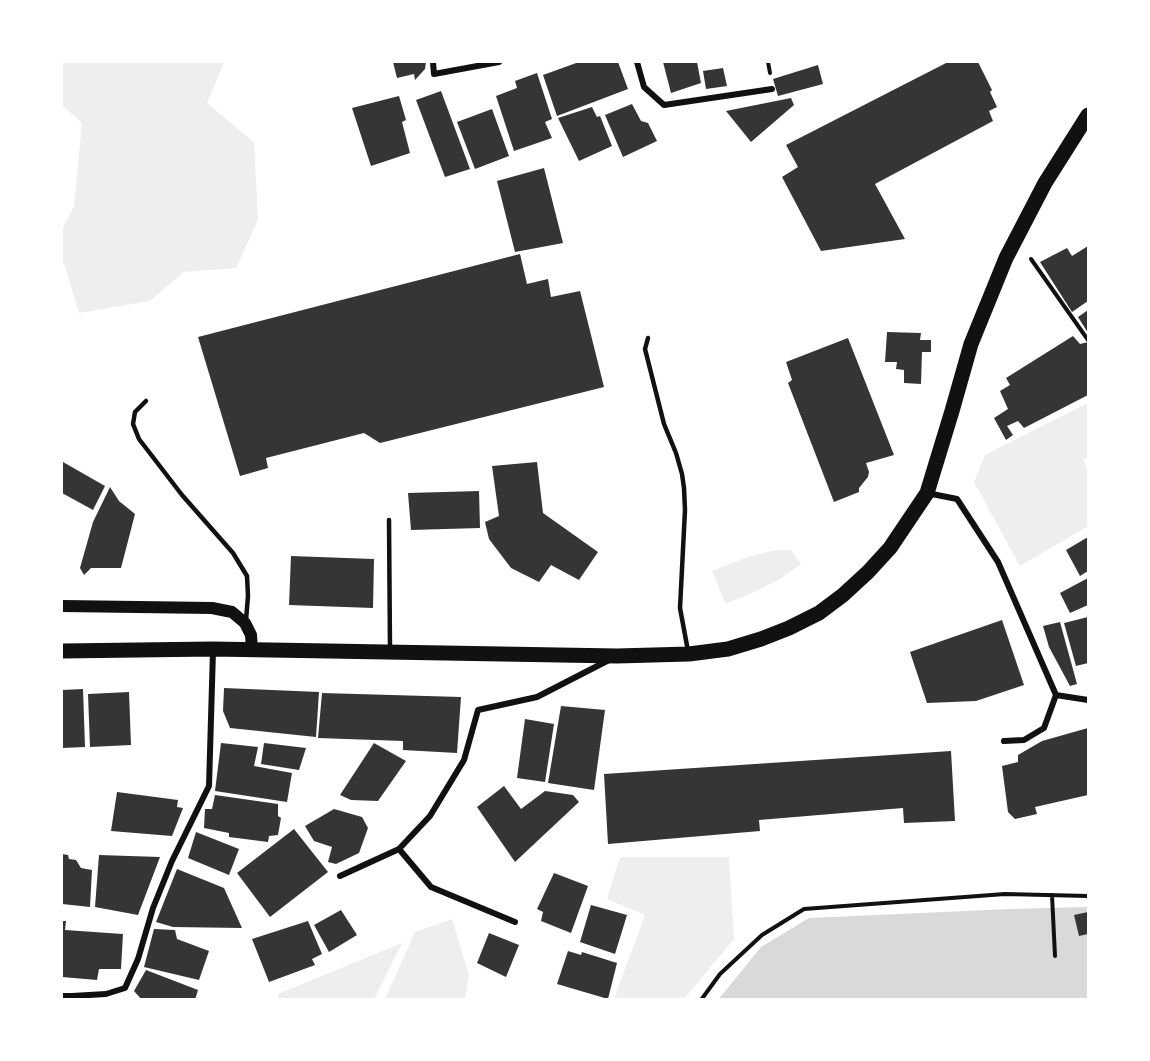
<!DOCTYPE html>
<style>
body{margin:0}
#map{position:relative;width:1150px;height:1061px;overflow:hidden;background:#fff;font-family:Roboto,sans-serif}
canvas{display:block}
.frame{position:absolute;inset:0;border:63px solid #fff;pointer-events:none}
</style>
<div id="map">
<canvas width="1150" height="1061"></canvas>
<div class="frame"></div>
</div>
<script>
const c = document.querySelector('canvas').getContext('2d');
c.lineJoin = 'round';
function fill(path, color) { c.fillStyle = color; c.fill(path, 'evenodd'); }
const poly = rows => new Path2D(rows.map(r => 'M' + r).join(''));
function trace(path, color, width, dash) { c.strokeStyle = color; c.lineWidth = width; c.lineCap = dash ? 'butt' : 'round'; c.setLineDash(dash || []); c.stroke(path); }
const green = poly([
 [62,62,224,62,207,103,254,142,258,220,236,268,184,272,150,301,79,313,65,266,62,263,62,230,74,207,82,123,62,105],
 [1088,403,1088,457,1083,460,1088,469,1088,526,1020,566,974,482,985,455],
 [775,550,791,550,801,564,780,579,757,591,726,604,712,571,748,557],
 [620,857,729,857,734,939,684,999,614,999,645,915,607,899],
 [452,919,469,975,465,999,385,999,415,932],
 [402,943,374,999,278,999,278,994]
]);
const water = poly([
 [1088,907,1088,999,718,1000,761,947,809,918,1010,909]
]);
const building = poly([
 [393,62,426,62,425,69,415,80,414,74,397,78],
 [579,62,618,62,628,89,557,116,543,75],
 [663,62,697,62,701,83,671,93],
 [948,62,978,62,992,90,990,92,997,107,989,111,993,121,875,184,905,239,821,251,782,177,798,167,786,145],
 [818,65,823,84,778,96,773,79],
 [723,68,727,86,706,89,703,71],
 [537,73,552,119,545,122,552,138,514,151,496,96,517,88,515,81],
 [441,91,470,169,445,177,416,100],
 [399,96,406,120,402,122,410,153,371,166,352,108],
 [791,98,794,105,751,142,726,111],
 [632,104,641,121,648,123,657,141,623,157,605,115],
 [592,107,597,117,600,116,612,146,579,161,558,118],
 [492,109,509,156,475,169,457,122],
 [544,168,563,243,515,252,497,181],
 [1088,246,1088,301,1072,312,1040,262,1067,248,1072,256],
 [520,254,527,284,548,279,551,297,580,291,604,387,380,443,364,433,266,458,268,468,240,476,198,337],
 [1088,310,1088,333,1078,317],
 [887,332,921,333,920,340,931,340,931,352,922,352,921,384,904,383,904,370,896,369,897,362,885,362],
 [1073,336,1080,344,1088,342,1088,395,1024,428,1018,421,1007,426,1013,435,1006,440,994,418,1008,409,1000,391,1010,385,1006,378],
 [848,338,894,455,866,463,869,472,868,477,859,488,859,492,834,502,788,383,792,380,786,362],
 [63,462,105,486,93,510,62,493,62,464],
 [537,462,543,513,598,552,579,580,551,565,539,582,511,568,489,539,485,522,499,516,492,466],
 [110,487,119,501,135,514,121,568,91,568,84,575,80,568,93,522],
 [479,491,480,528,411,530,408,493],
 [1088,537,1088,571,1080,576,1066,550],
 [291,556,374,559,373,608,289,605],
 [1088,578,1088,605,1070,613,1060,593],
 [1088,617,1088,663,1076,666,1064,623],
 [1002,620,1024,685,976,701,927,703,910,652],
 [1060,622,1077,684,1070,686,1049,647,1043,626],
 [224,688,319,692,316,737,230,728,223,711],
 [83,689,85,747,62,748,62,690],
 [129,692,131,745,90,747,88,694],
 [322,693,461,697,457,753,403,750,403,741,318,738],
 [561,706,605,710,594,790,548,783],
 [525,719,554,724,545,782,517,778],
 [1088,728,1088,795,1035,807,1037,814,1015,819,1008,812,1002,766,1018,762,1018,755,1042,741],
 [221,743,258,747,254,766,292,773,287,802,215,791],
 [264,743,306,748,299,770,261,764],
 [374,743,406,761,378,801,351,800,340,795],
 [951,751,955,821,904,823,903,808,759,820,760,831,608,844,604,774],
 [504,786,521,809,545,791,573,795,579,802,515,862,477,807],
 [117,792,178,800,177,807,183,808,172,836,111,831],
 [215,795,278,804,278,816,281,818,278,835,269,836,268,842,229,837,229,833,204,828,205,809,212,809],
 [334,809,362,817,368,828,359,853,336,864,328,862,332,847,314,841,305,826],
 [294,829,328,872,270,917,237,873],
 [196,832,239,849,229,875,188,858],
 [62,854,68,855,69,859,76,860,81,868,92,870,90,907,62,904],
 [99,855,160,857,138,915,95,907],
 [177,869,224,888,242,928,173,927,156,922],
 [554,873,588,886,571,933,541,921,543,912,537,909],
 [591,905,627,915,615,954,580,942],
 [341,910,357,935,329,952,314,925],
 [1088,912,1088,934,1079,936,1074,915],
 [62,921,66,921,65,930,123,934,121,969,99,969,97,980,62,977],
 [308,921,322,954,312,959,315,965,269,982,252,939],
 [154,929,175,930,177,939,209,951,199,980,144,967],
 [489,933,519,945,506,977,477,963],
 [568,951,581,955,582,952,617,963,608,999,557,984],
 [146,970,198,990,195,1000,142,1000,134,991]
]);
const path = poly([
 [768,62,770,73],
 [1031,259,1088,340],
 [1052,895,1055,956],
 [701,1000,720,974,762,935,804,909,1005,894,1088,896]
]);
const service = poly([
 [648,338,645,349,664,424,676,453,682,474,684,488,685,510,680,608,688,651],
 [146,401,135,412,133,424,139,439,182,495,233,553,247,576,248,596,246,620],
 [389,520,390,650]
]);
const minor = poly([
 [433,62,434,74,499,62],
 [637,62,644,87,664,105,772,89],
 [927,493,957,499,998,562,1056,695,1088,700],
 [1004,741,1024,740,1044,728,1056,695],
 [399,849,431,887,515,922],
 [340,876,399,849,430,816,464,760,478,710,537,697,609,660],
 [62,996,72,996,106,994,125,988,138,959,153,908,172,861,209,786,213,651]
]);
const secondary = poly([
 [62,606,212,608,232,612,245,623,251,635,252,650]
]);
const primary = poly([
 [62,651,213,649,617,656,689,654,728,649,761,639,789,628,819,613,843,595,868,572,890,548,927,493,952,411,971,344,1006,258,1045,183,1088,115]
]);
fill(green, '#eee');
fill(water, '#d9d9d9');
fill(building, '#353535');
trace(path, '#111', 4);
trace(service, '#111', 4.5);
trace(minor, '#111', 6);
trace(secondary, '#111', 12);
trace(primary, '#111', 15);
</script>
